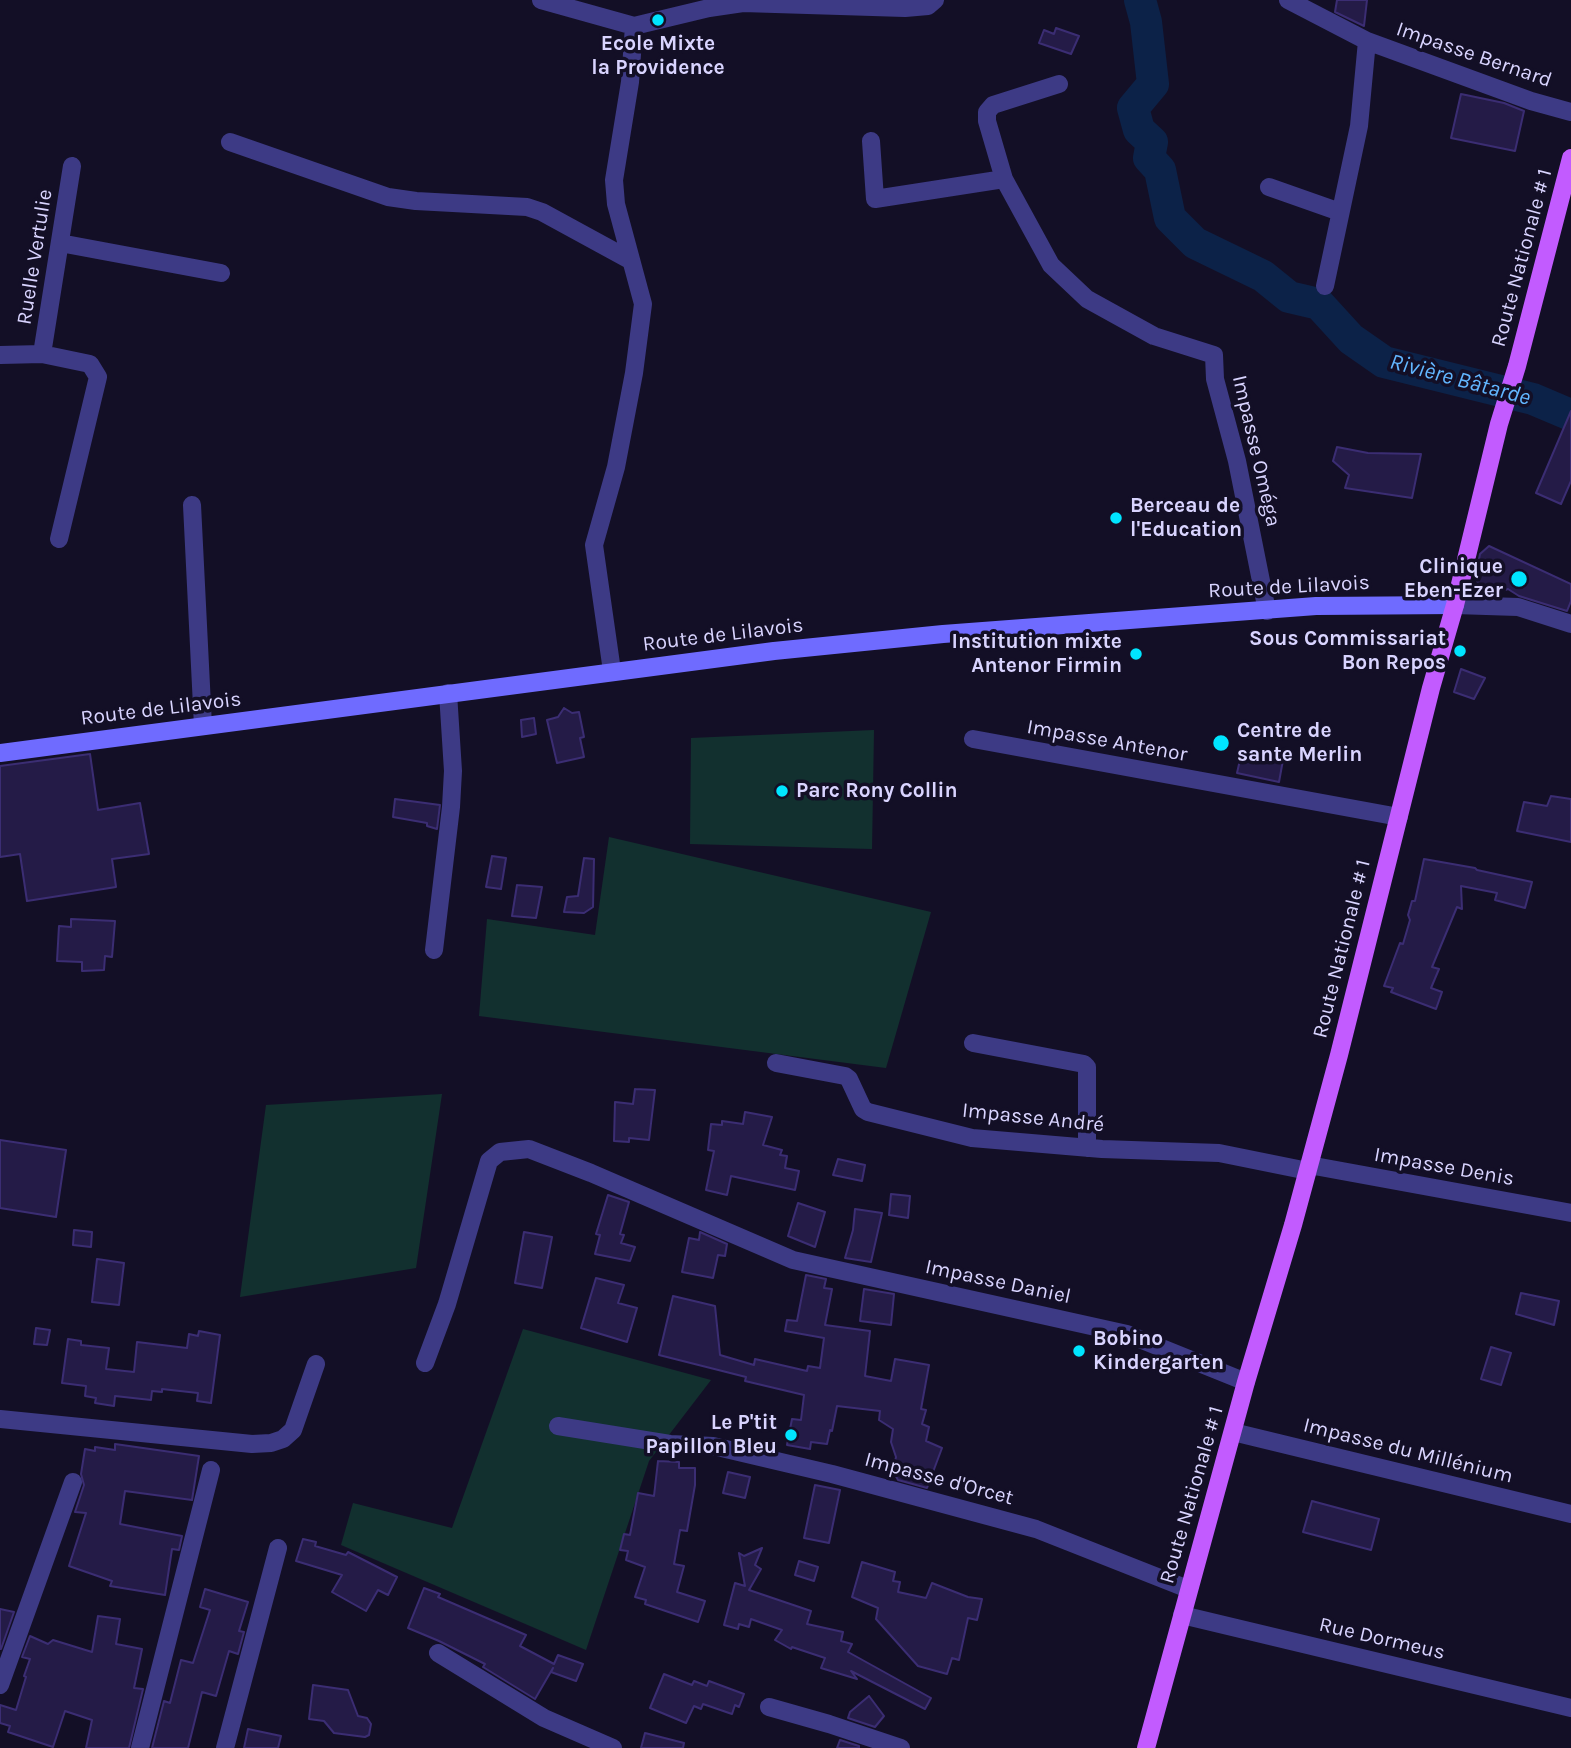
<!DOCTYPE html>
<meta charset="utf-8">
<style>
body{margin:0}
canvas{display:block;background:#130f26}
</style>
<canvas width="1571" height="1748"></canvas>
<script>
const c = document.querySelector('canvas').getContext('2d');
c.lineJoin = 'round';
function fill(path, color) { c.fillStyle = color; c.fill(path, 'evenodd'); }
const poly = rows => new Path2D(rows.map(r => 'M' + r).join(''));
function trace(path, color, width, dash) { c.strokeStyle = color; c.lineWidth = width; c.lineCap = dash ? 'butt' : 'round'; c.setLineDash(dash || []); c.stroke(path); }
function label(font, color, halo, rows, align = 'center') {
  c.font = font + ' Karla,sans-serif'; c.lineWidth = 7; c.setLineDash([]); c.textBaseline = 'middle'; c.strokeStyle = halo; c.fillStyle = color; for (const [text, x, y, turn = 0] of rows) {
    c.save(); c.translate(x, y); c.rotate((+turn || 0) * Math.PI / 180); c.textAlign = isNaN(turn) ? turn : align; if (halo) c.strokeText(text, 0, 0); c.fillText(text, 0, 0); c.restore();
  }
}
const green = poly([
 [874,730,872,849,690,844,691,738],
 [609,837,931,912,886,1068,479,1016,487,919,595,935],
 [442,1094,416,1268,240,1297,266,1105],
 [523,1329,711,1380,649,1461,586,1650,341,1545,353,1503,452,1528]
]);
const river = poly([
 [1140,0,1146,22,1153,84,1133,108,1139,130,1152,142,1149,158,1160,170,1170,218,1195,243,1263,276,1289,297,1319,304,1351,339,1384,362,1533,399,1571,415]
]);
const building = poly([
 [1337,0,1367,0,1364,26,1335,12,1337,0],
 [1056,28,1079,36,1071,54,1039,43,1044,30,1054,34,1056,28],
 [1461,94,1504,103,1524,111,1515,151,1451,138,1461,94],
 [1571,411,1571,481,1561,504,1536,493,1571,411],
 [1337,447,1368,453,1421,454,1412,498,1345,488,1349,475,1333,461,1337,447],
 [1489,546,1571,584,1571,601,1567,611,1519,596,1508,589,1491,595,1478,584,1476,574,1480,554,1489,546],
 [1461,669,1485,678,1474,699,1454,692,1461,669],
 [564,708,572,713,579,712,584,737,580,738,584,757,557,763,547,720,558,717,564,708],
 [534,718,536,734,522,737,521,720,534,718],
 [1242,751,1283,760,1279,782,1237,773,1242,751],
 [90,754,98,810,140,803,149,854,112,859,116,887,27,901,20,854,0,857,0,766,90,754],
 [1551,796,1571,799,1571,842,1517,831,1524,802,1547,806,1551,796],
 [395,799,440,805,437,829,427,826,427,823,393,817,395,799],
 [492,856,506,858,501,889,486,887,492,856],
 [584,858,594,859,593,907,584,913,564,912,567,897,578,896,584,858],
 [1424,859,1475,868,1477,870,1532,882,1525,908,1495,900,1497,893,1461,886,1462,909,1457,907,1432,967,1439,969,1431,988,1442,992,1436,1009,1391,992,1393,988,1384,986,1400,943,1403,944,1410,920,1408,915,1412,901,1415,901,1424,859],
 [517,885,542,887,536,918,512,916,517,885],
 [71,919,115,921,112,957,105,956,104,970,82,971,82,962,57,961,59,926,71,927,71,919],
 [635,1089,655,1090,649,1140,629,1138,629,1142,614,1141,615,1102,633,1104,635,1089],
 [745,1112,772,1117,763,1145,782,1150,780,1155,787,1156,785,1168,799,1171,795,1190,731,1176,727,1195,706,1190,714,1151,708,1150,711,1124,722,1125,722,1121,743,1124,745,1112],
 [0,1140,66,1150,56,1217,0,1208,0,1140],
 [838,1159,865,1165,862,1181,833,1175,838,1159],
 [891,1194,910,1196,908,1218,889,1215,891,1194],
 [608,1195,629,1202,620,1234,624,1235,621,1243,635,1247,630,1261,595,1254,600,1235,596,1234,608,1195],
 [798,1203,825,1212,815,1247,788,1236,798,1203],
 [855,1209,882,1213,871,1262,845,1258,853,1230,855,1209],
 [74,1230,92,1232,91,1247,73,1245,74,1230],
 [524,1232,552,1237,542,1288,515,1283,524,1232],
 [700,1232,727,1244,725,1256,718,1255,713,1278,682,1272,689,1238,699,1240,700,1232],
 [97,1259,124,1263,119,1305,92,1302,97,1259],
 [806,1275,826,1279,824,1288,832,1289,825,1325,870,1331,865,1376,891,1381,895,1359,929,1365,921,1409,926,1410,922,1424,929,1427,926,1441,942,1448,927,1488,898,1480,893,1471,896,1457,891,1442,893,1429,879,1420,880,1411,837,1406,832,1431,830,1430,827,1444,811,1442,810,1449,787,1445,792,1419,801,1420,804,1395,745,1381,746,1377,659,1355,673,1296,715,1306,720,1355,754,1365,755,1359,807,1371,808,1366,820,1368,824,1338,785,1331,787,1320,797,1321,806,1275],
 [596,1278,624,1285,618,1303,637,1308,627,1342,581,1328,596,1278],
 [864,1289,894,1294,891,1325,860,1321,864,1289],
 [1521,1293,1559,1301,1554,1325,1516,1314,1521,1293],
 [36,1328,50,1330,47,1345,34,1344,36,1328],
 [199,1331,220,1335,211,1403,197,1401,198,1393,162,1389,162,1392,152,1391,151,1400,115,1396,114,1406,95,1403,96,1398,85,1396,86,1386,62,1383,68,1339,81,1341,81,1345,109,1348,106,1369,134,1372,137,1342,187,1348,189,1334,198,1336,199,1331],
 [1491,1347,1511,1353,1501,1385,1481,1379,1491,1347],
 [115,1444,199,1456,192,1500,125,1491,120,1524,182,1536,179,1550,172,1549,165,1595,110,1586,112,1581,69,1566,86,1513,75,1512,84,1485,81,1474,85,1449,95,1451,95,1447,115,1450,115,1444],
 [658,1461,679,1462,679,1468,695,1468,695,1485,687,1531,680,1530,674,1564,684,1566,677,1592,705,1601,698,1622,645,1604,646,1600,635,1597,645,1567,626,1560,628,1551,620,1550,624,1534,630,1535,638,1493,654,1496,658,1461],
 [728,1472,750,1477,745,1498,723,1493,728,1472],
 [815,1485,840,1490,829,1543,804,1538,815,1485],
 [1312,1501,1379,1519,1371,1550,1303,1532,1312,1501],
 [303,1539,316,1542,315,1546,346,1555,348,1552,397,1577,388,1595,378,1590,366,1611,332,1592,342,1575,296,1561,303,1539],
 [762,1548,755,1565,761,1569,749,1590,811,1611,807,1624,843,1632,841,1641,852,1644,848,1652,931,1698,925,1709,851,1671,857,1679,821,1668,825,1658,792,1647,791,1649,775,1640,782,1630,751,1619,749,1627,739,1624,738,1629,724,1625,735,1583,745,1586,739,1553,744,1556,762,1548],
 [799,1561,818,1567,814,1581,795,1575,799,1561],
 [862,1562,895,1572,893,1581,900,1582,898,1592,926,1598,932,1583,968,1597,982,1599,977,1620,968,1618,959,1660,952,1658,947,1674,918,1666,876,1619,878,1608,852,1597,862,1562],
 [424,1588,440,1594,438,1597,526,1635,520,1646,554,1664,558,1655,583,1664,576,1681,551,1672,553,1668,535,1699,483,1667,485,1664,439,1641,408,1628,424,1588],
 [205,1589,248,1602,239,1631,244,1632,238,1654,229,1651,216,1696,202,1692,188,1748,152,1748,164,1701,170,1703,181,1660,193,1663,210,1610,200,1607,205,1589],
 [0,1609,14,1612,1,1649,0,1649,0,1609],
 [98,1616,120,1619,116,1644,142,1649,134,1688,143,1689,129,1748,86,1748,92,1720,65,1711,53,1747,8,1732,10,1726,0,1723,0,1705,16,1710,26,1677,24,1676,30,1659,22,1657,30,1636,48,1644,53,1640,92,1652,98,1616],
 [664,1674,692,1685,694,1681,707,1686,709,1681,744,1694,739,1707,735,1705,732,1714,703,1704,701,1709,694,1706,686,1723,650,1708,664,1674],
 [313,1685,348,1690,358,1716,367,1718,371,1724,369,1735,365,1737,334,1733,324,1721,309,1719,313,1685],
 [869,1696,884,1716,875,1727,848,1718,850,1712,869,1696],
 [248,1729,281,1736,278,1748,244,1748,248,1729],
 [645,1733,684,1743,683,1748,641,1748,645,1733],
 [840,1740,859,1746,859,1748,837,1748,840,1740]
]);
const minor = poly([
 [541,0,634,26,630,82,614,180,616,204,643,304,634,373,616,467,594,545,612,671],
 [1288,0,1367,41,1531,101,1571,112],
 [634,26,709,8,743,3,905,8,928,6,935,0],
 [871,141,875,199,1004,179,1051,265,1087,299,1154,336,1214,355,1215,379,1237,461,1267,611],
 [230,142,388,197,416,201,527,207,542,212,630,260],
 [1004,179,987,121,987,112,993,105,1059,84],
 [1269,187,1340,212],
 [60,243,221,273],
 [1325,286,1359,126,1367,41],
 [42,354,90,364,98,377,59,539],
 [0,355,42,354,72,166],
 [192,505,203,726],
 [973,739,1399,817],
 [434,950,451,807,453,771,448,693],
 [973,1043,1084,1064,1087,1067,1087,1148],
 [776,1063,845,1076,849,1079,863,1109,868,1112,972,1138,1102,1149,1219,1153,1308,1171],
 [1309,1165,1571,1213],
 [425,1363,447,1304,489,1161,500,1152,529,1149,591,1173,793,1260,1127,1334,1246,1382],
 [0,1419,252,1444,271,1443,283,1439,293,1430,316,1364],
 [558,1426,670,1444,713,1446,832,1474,1036,1529,1188,1589],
 [1233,1432,1571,1514],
 [1182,1615,1571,1708],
 [438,1653,544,1718,613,1748],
 [0,1685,73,1482],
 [769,1707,829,1724,901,1748],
 [140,1748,211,1470],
 [225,1748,278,1548]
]);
const tertiary = poly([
 [1455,605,1518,607,1571,624]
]);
const secondary = poly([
 [0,753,774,651,943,634,1316,606,1455,605]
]);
const primary = poly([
 [1146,1748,1246,1382,1293,1225,1339,1055,1431,688,1455,605,1499,424,1517,366,1571,158]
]);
const markers = [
 [658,20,7,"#00e5ff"],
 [1116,518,7,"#00e5ff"],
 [1519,579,9,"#00e5ff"],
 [1460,651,7,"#00e5ff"],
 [1136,654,7,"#00e5ff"],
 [1221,743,9,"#00e5ff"],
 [782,791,7,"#00e5ff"],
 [1079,1351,7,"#00e5ff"],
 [791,1435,7,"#00e5ff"]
];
const poiNames = [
 ["Ecole Mixte",658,44,"center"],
 ["la Providence",658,68,"center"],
 ["Berceau de",1130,506],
 ["l'Education",1130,530],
 ["Clinique",1503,567,"right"],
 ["Eben-Ezer",1503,591,"right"],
 ["Sous Commissariat",1446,639,"right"],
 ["Bon Repos",1446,663,"right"],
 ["Institution mixte",1122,642,"right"],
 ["Antenor Firmin",1122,666,"right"],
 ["Centre de",1237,731],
 ["sante Merlin",1237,755],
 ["Parc Rony Collin",796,791],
 ["Bobino",1093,1339],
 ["Kindergarten",1093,1363],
 ["Le P'tit",777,1423,"right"],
 ["Papillon Bleu",777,1447,"right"]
];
const streetNames = [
 ["Impasse Bernard",1474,55,19],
 ["Ruelle Vertulie",35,257,-81],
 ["Route Nationale # 1",1522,258,-75],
 ["Impasse Oméga",1256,451,77],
 ["Route de Lilavois",1289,587,-3],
 ["Route de Lilavois",723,635,-7],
 ["Route de Lilavois",161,709,-7],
 ["Impasse Antenor",1107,741,10],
 ["Route Nationale # 1",1342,949,-76],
 ["Impasse André",1033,1118,6],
 ["Impasse Denis",1444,1167,10],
 ["Impasse Daniel",998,1282,12],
 ["Impasse du Millénium",1408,1451,14],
 ["Impasse d'Orcet",939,1479,15],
 ["Route Nationale # 1",1192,1495,-74],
 ["Rue Dormeus",1382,1639,13]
];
const waterNames = [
 ["Rivière Bâtarde",1460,380,15]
];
fill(green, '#12302f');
trace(river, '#0c2248', 32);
fill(building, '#241b47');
trace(building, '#3b2d73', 2);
trace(minor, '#3d3a85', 18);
trace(tertiary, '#3d3a85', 18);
trace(secondary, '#6f6bff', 18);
trace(primary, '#c25bff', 18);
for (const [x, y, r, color] of markers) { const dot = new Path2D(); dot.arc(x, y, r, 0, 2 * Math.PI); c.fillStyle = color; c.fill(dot); trace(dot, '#130f26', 2.5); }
label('bold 21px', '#d9d4ff', '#130f26', poiNames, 'left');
label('21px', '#d9d4ff', '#130f26', streetNames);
label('italic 23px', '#62b6ff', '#130f26', waterNames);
</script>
